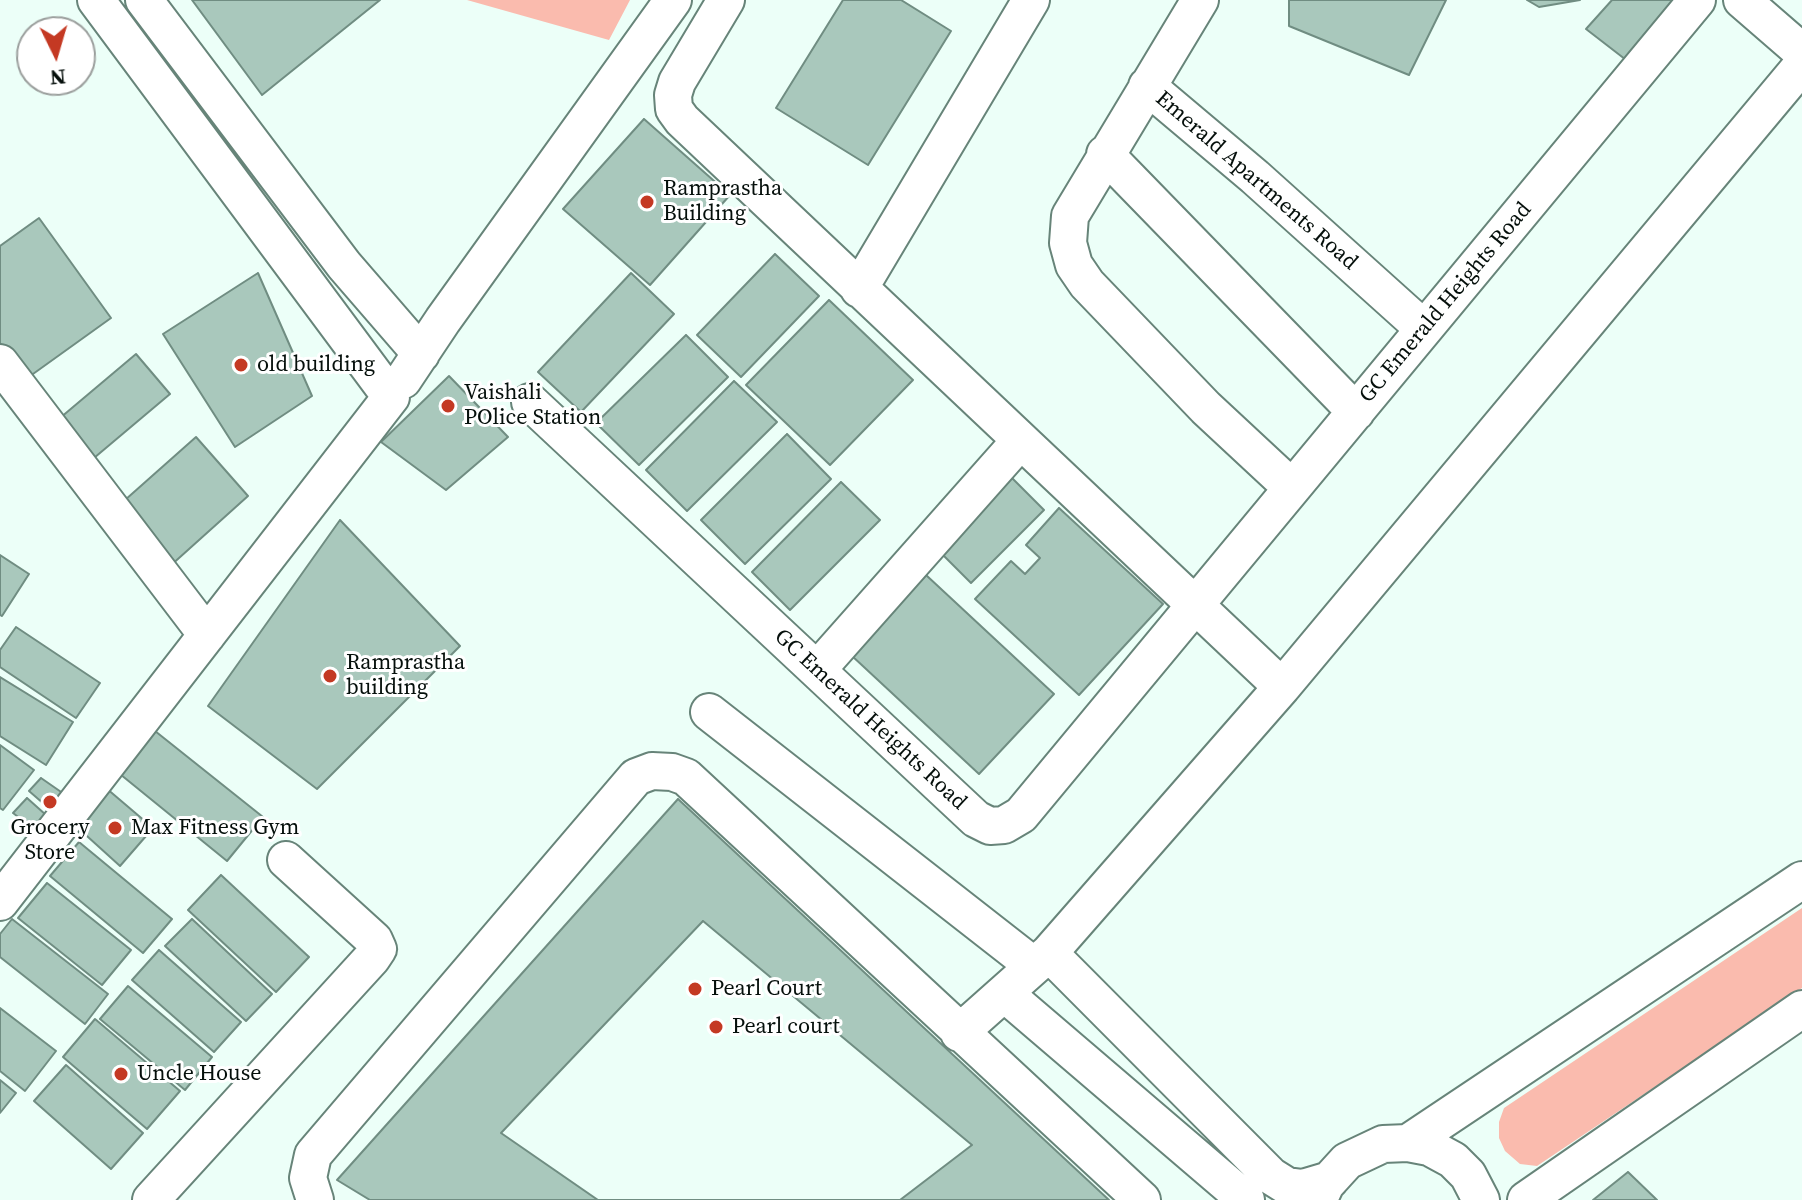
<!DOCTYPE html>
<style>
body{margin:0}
#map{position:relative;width:1802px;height:1200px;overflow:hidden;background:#ecfff8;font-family:"Source Serif 4",serif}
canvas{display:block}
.north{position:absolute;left:16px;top:16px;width:80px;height:80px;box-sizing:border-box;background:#fff;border:2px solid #9b9f9d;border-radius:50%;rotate:175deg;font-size:22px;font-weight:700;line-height:32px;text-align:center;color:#050f0b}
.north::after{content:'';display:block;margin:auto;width:28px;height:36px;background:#c43923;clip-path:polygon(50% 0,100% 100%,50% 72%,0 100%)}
</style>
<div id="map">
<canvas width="1802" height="1200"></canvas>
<div class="north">N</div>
</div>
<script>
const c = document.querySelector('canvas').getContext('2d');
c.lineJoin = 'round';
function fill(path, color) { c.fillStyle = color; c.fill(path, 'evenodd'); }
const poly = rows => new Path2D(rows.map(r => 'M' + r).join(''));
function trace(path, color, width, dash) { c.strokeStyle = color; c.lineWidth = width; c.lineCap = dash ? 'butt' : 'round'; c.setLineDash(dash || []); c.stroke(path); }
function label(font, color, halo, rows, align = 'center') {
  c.font = font + ' "Source Serif 4",serif'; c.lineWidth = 6; c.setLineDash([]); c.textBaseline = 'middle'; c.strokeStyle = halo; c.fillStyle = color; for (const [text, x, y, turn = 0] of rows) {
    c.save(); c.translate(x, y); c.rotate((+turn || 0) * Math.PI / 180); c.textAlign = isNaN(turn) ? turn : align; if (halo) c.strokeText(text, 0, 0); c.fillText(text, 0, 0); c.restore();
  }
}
const green = poly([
 [467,0,630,0,609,40],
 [1802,908,1802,988,1537,1166,1520,1164,1505,1151,1499,1138,1499,1122,1504,1108]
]);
const building = poly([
 [192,0,380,0,262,95,192,0],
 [843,0,901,0,951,31,868,165,776,108,843,0],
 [1289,0,1446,0,1409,75,1289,26,1289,0],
 [1527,0,1580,0,1539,7,1527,0],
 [1612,0,1685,0,1630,63,1586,29,1612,0],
 [644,119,730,195,650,285,563,209,644,119],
 [39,218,111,318,26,379,0,343,0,246,39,218],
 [775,254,819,296,741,377,697,335,775,254],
 [258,273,312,396,235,447,163,334,258,273],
 [631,273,674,314,581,412,538,372,631,273],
 [829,300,913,380,830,465,746,385,829,300],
 [686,335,728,377,639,465,596,423,686,335],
 [136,354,170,394,94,458,60,418,136,354],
 [449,376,508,437,446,490,381,442,449,376],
 [734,381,777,422,687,511,646,470,734,381],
 [787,434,831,479,745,564,701,520,787,434],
 [196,437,248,496,169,567,116,508,196,437],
 [1005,471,1044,510,971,583,932,544,1005,471],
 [841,482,880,520,790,610,752,572,841,482],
 [1059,508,1163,604,1079,695,975,599,1011,561,1025,574,1040,558,1026,545,1059,508],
 [340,520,460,646,317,789,208,706,340,520],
 [0,555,29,574,2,616,0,615,0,555],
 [926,575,1054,694,979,774,851,655,926,575],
 [16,627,100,683,76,718,0,667,0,650,16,627],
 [0,677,73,722,46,765,0,736,0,677],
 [150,727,263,817,227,861,115,770,150,727],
 [0,745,34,770,3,810,0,808,0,745],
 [41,778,64,794,52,811,29,791,41,778],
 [106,788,153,828,120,866,77,827,106,788],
 [27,798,46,815,39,833,13,813,27,798],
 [678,799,1109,1200,370,1200,337,1180,678,799],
 [79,842,172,919,143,953,50,876,79,842],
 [221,875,309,957,276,992,188,910,221,875],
 [47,883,131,950,102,985,18,918,47,883],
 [12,919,108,994,85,1024,0,957,0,934,12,919],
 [192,919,272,994,246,1021,165,946,192,919],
 [703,921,972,1145,900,1200,598,1200,501,1133,703,921],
 [159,950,241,1022,214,1052,132,980,159,950],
 [128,986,212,1057,185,1090,100,1019,128,986],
 [0,1008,56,1051,25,1091,0,1071,0,1008],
 [95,1019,180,1091,147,1129,63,1057,95,1019],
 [66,1065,143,1133,111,1169,34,1101,66,1065],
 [0,1080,16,1093,0,1113,0,1080],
 [1628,1172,1657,1200,1593,1200,1628,1172]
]);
const street = poly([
 [144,0,344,265,421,354],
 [726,0,677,82,673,95,674,109,682,120,1282,687],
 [1200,0,1070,216,1068,243,1074,265,1087,284,1206,408,1292,488],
 [1742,0,1802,52],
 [1147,86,1255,177,1424,329],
 [1105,154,1356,412],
 [859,289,1031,0],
 [0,363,207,635],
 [403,380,443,320,673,0],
 [530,402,976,819,990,826,1004,825,1021,815,1697,0],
 [817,670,1020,441],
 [709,712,1034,966],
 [0,902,391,397,96,0],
 [1049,953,1271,1176,1287,1186,1303,1188,1330,1180],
 [1004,993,1246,1200],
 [959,1033,1049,953,1282,687,1802,65],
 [1408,1143,1802,880],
 [1319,1199,1326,1184,1347,1161,1383,1144,1408,1143,1429,1147,1453,1160,1468,1175,1481,1200],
 [151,1200,372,958,378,949,374,940,286,860],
 [315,1200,308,1178,313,1155,636,777,652,771,672,772,686,777,1142,1200],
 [1526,1200,1802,1009]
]);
const markers = [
 [647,202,8,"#c43923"],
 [241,365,8,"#c43923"],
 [448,406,8,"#c43923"],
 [330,676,8,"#c43923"],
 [50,802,8,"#c43923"],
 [115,828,8,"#c43923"],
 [695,989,8,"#c43923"],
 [716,1027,8,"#c43923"],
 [121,1074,8,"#c43923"]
];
const streetNames = [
 ["Emerald Apartments Road",1256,181,41],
 ["GC Emerald Heights Road",1446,303,-50],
 ["GC Emerald Heights Road",870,720,43]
];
const poiNames = [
 ["Ramprastha",663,189],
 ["Building",663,214],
 ["old building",257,365],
 ["Vaishali",464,393],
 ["POlice Station",464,418],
 ["Ramprastha",346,663],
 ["building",346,688],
 ["Grocery",50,828,"center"],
 ["Store",50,853,"center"],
 ["Max Fitness Gym",131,828],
 ["Pearl Court",711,989],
 ["Pearl court",732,1027],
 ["Uncle House",137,1074]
];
fill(green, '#fabbae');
fill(building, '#a9c8bc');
trace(building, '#708d82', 2);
trace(street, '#678479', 40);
trace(street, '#fff', 36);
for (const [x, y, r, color] of markers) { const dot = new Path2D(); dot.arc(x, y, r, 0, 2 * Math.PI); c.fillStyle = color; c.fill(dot); trace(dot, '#fff', 3); }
label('22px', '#050f0b', '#fff', streetNames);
label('22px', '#050f0b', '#fff', poiNames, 'left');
</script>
